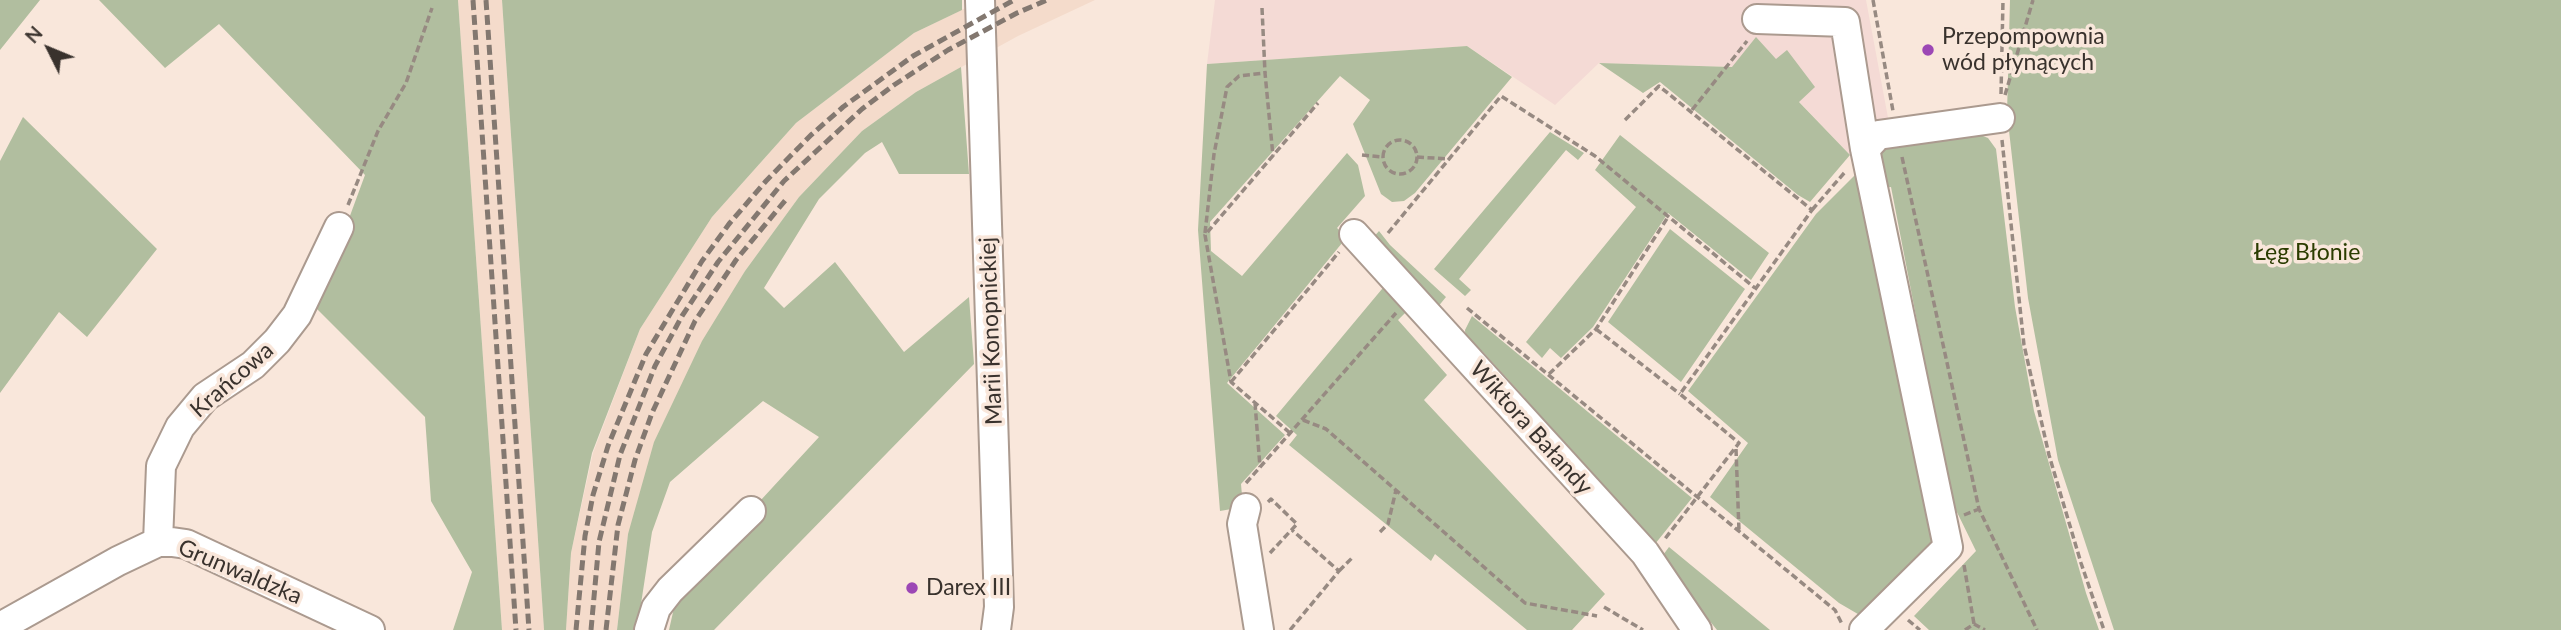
<!DOCTYPE html>
<meta charset="utf-8">
<style>
body{margin:0}
#map{position:relative;width:2561px;height:630px;overflow:hidden;background:#f9e7db;font-family:Lato,sans-serif}
canvas{display:block}
.north{position:absolute;left:14px;top:14px;width:70px;height:70px;-webkit-text-stroke:5px #f9e7db;paint-order:stroke;rotate:313deg;font-size:19px;font-weight:700;line-height:28px;text-align:center;color:#39322d}
.north::after{content:'';display:block;margin:auto;width:24px;height:32px;background:#39322d;clip-path:polygon(50% 0,100% 100%,50% 72%,0 100%)}
</style>
<div id="map">
<canvas width="2561" height="630"></canvas>
<div class="north">N</div>
</div>
<script>
const c = document.querySelector('canvas').getContext('2d');
c.lineJoin = 'round';
function fill(path, color) { c.fillStyle = color; c.fill(path, 'evenodd'); }
const poly = rows => new Path2D(rows.map(r => 'M' + r).join(''));
function trace(path, color, width, dash) { c.strokeStyle = color; c.lineWidth = width; c.lineCap = dash ? 'butt' : 'round'; c.setLineDash(dash || []); c.stroke(path); }
function label(font, color, halo, rows, align = 'center') {
  c.font = font + ' Lato,sans-serif'; c.lineWidth = 7; c.setLineDash([]); c.textBaseline = 'middle'; c.strokeStyle = halo; c.fillStyle = color; for (const [text, x, y, turn = 0] of rows) {
    c.save(); c.translate(x, y); c.rotate((+turn || 0) * Math.PI / 180); c.textAlign = isNaN(turn) ? turn : align; if (halo) c.strokeText(text, 0, 0); c.fillText(text, 0, 0); c.restore();
  }
}
const built = poly([
 [458,0,502,0,544,630,502,630],
 [982,0,1095,0,1018,36,916,92,862,131,799,197,745,271,628,534,617,630,566,630,571,553,593,453,640,329,712,217,796,123,914,33]
]);
const industrial = poly([
 [1215,0,1866,0,1889,123,1850,155,1767,68,1599,63,1555,105,1467,46,1207,64]
]);
const green = poly([
 [0,0,40,0,0,50],
 [99,0,458,0,502,630,453,630,472,572,431,501,425,417,316,308,365,175,219,24,165,68],
 [502,0,962,0,962,10,914,33,796,123,712,217,640,329,592,453,571,553,566,630,544,630],
 [2010,0,2561,0,2561,630,2114,630,2058,460,2028,298,2007,113],
 [1756,37,1776,59,1787,50,1815,87,1799,102,1850,155,1810,202,1798,195,1660,82,1643,93,1599,63,1732,67],
 [1467,46,1512,77,1415,193,1404,201,1392,202,1381,194,1353,124,1370,100,1340,76,1210,222,1211,251,1242,276,1347,153,1358,165,1365,196,1337,228,1347,237,1227,383,1285,435,1241,484,1243,507,1220,511,1198,230,1207,64],
 [961,67,969,174,899,174,882,142,865,153,819,199,764,288,784,308,835,262,904,352,969,297,974,364,714,630,669,630,678,590,819,437,763,401,670,482,652,532,637,630,617,630,628,534,654,442,702,341,745,271,799,197,862,131,916,92],
 [23,117,157,249,87,337,59,312,0,393,0,161],
 [1550,132,1584,153,1578,160,1566,150,1459,279,1471,290,1465,296,1434,269],
 [1978,134,1988,138,1996,149,2015,307,2034,411,2086,593,2099,630,1929,630,1914,616,1976,551,1952,502,1891,187,1882,188,1878,160,1880,147],
 [1620,135,1769,253,1751,280,1668,213,1593,327,1561,358,1550,348,1542,358,1526,342,1636,207,1595,170],
 [1860,170,1903,401,1939,527,1936,542,1863,617,1839,603,1710,497,1748,443,1688,391,1816,214],
 [1670,229,1745,289,1681,382,1608,322],
 [1379,231,1390,245,1446,297,1437,308,1371,240],
 [1387,283,1411,307,1398,320,1447,375,1424,400,1605,594,1572,630,1527,630,1435,554,1431,561,1289,445,1297,435,1276,416],
 [1472,316,1692,498,1651,549,1523,407,1525,398,1482,351,1476,355,1466,343,1465,330],
 [1669,547,1770,630,1717,630,1660,559]
]);
const path = poly([
 [1873,0,1893,111],
 [1262,8,1265,73,1273,156],
 [2001,94,2003,0],
 [2005,95,2033,0],
 [1692,110,1747,41],
 [1625,120,1659,86,1812,210,1680,394,1739,443,1664,540],
 [2002,140,2024,345,2049,455,2081,563,2104,630],
 '1383 157a17 17 0 1 1 34 0a17 17 0 1 1-34 0Z',
 [1362,155,1383,157],
 [1417,157,1449,159],
 [1902,157,1979,509,2037,630],
 [348,205,378,131,406,83,432,8],
 [1812,210,1845,172],
 [1205,233,1214,154,1227,87,1239,76,1265,73],
 [1388,233,1501,96,1595,156,1755,288],
 [1467,308,1835,610,1842,624],
 [1596,329,1680,394],
 [1549,374,1596,329,1668,217],
 [1231,382,1339,252],
 [1255,403,1260,467],
 [1303,420,1326,429,1525,603,1597,616],
 [1290,433,1231,382,1205,235,1318,103],
 [1736,449,1739,531],
 [1246,483,1396,313],
 [1268,502,1271,499,1297,524,1270,553],
 [1964,515,1979,509],
 [1380,532,1388,524,1396,490],
 [1964,565,1974,624],
 [1339,571,1353,557],
 [1604,607,1643,630],
 [1908,620,1920,630],
 [1290,630,1339,571,1292,530],
 [1965,630,1974,624,1985,630]
]);
const minor = poly([
 [980,0,999,607,996,630],
 [1757,19,1845,22,1865,149,1948,547,1864,630],
 [1865,149,1878,135,2000,118],
 [1354,234,1645,553,1697,630],
 [1246,508,1242,524,1259,630],
 [158,542,161,466,180,427,205,397,253,365,277,341,297,315,339,227],
 [0,627,118,561,158,542,172,542,186,544,370,630],
 [649,630,656,608,670,590,751,511]
]);
const rail = poly([
 [473,0,516,630],
 [486,0,529,630],
 [576,630,585,536,593,495,608,446,646,354,702,261,729,224,766,181,811,135,843,107,913,56,1014,0],
 [591,630,599,542,620,455,655,366,682,316,718,262,784,181,862,109,894,85,948,50,1017,13,1047,0],
 [606,630,618,525,635,460,652,413,695,321,736,260,788,197]
]);
const markers = [
 [1928,50,7,"#9c47b5"],
 [912,588,7,"#9c47b5"]
];
const poiNames = [
 ["Przepompownia",1942,37],
 ["wód płynących",1942,63],
 ["Darex III",926,588]
];
const parkNames = [
 ["Łęg Błonie",2307,253]
];
const streetNames = [
 ["Marii Konopnickiej",991,331,-92],
 ["Krańcowa",232,380,-41],
 ["Wiktora Bałandy",1531,428,48],
 ["Grunwaldzka",240,572,23]
];
fill(built, '#f4dbcb');
fill(industrial, '#f4dad5');
fill(green, '#b1be9f');
trace(minor, '#ab9a8f', 32);
trace(path, '#978a82', 3.5, [7, 3.5]);
trace(minor, '#fff', 28);
trace(rail, '#837870', 5, [10, 5]);
for (const [x, y, r, color] of markers) { const dot = new Path2D(); dot.arc(x, y, r, 0, 2 * Math.PI); c.fillStyle = color; c.fill(dot); trace(dot, '#f9e7db', 2.5); }
label('23px', '#39322d', '#f9e7db', poiNames, 'left');
label('23px', '#2b3c00', '#f9e7db', parkNames);
label('23px', '#39322d', '#f9e7db', streetNames);
</script>
